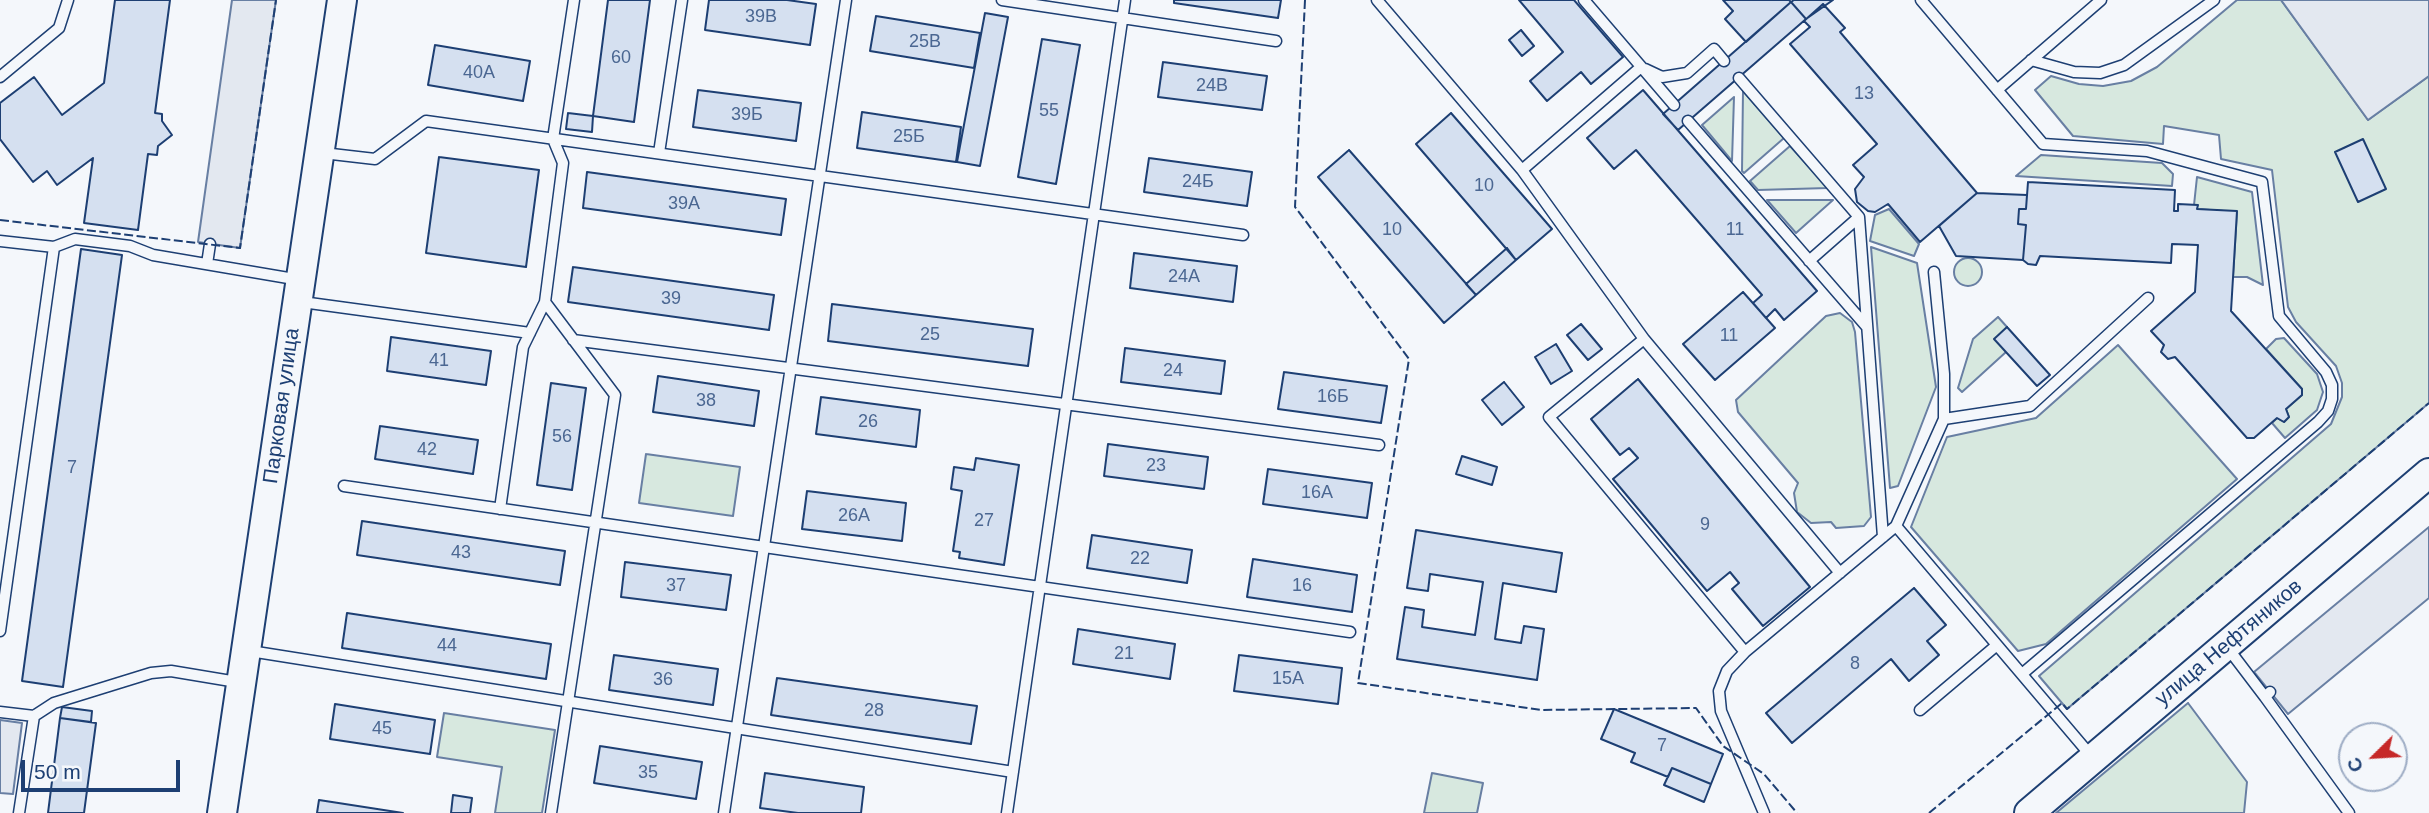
<!DOCTYPE html>
<meta charset="utf-8">
<style>
body{margin:0}
#map{position:relative;width:2429px;height:813px;overflow:hidden;background:#f4f7fb;font-family:Arial,sans-serif}
canvas{display:block}
.north{position:absolute;left:2338px;top:722px;width:70px;height:70px;box-sizing:border-box;background:#f4f7fb;border:2px solid #9eadc5;border-radius:50%;rotate:246deg;font-size:19px;font-weight:700;line-height:28px;text-align:center;color:#1d3f73}
.north::after{content:'';display:block;margin:auto;width:24px;height:32px;background:#c62828;clip-path:polygon(50% 0,100% 100%,50% 72%,0 100%)}
.scale{position:absolute;left:21px;top:760px;width:159px;height:32px;box-sizing:border-box;border:4px solid #1d3f73;border-top:0;padding-left:9px;font-size:21px;line-height:24px;white-space:nowrap;color:#1d3f73;-webkit-text-stroke:5px #f4f7fb;paint-order:stroke}
</style>
<div id="map">
<canvas width="2429" height="813"></canvas>
<div class="north">С</div>
<div class="scale">50 m</div>
</div>
<script>
const c = document.querySelector('canvas').getContext('2d');
c.lineJoin = 'round';
function fill(path, color) { c.fillStyle = color; c.fill(path, 'evenodd'); }
const poly = rows => new Path2D(rows.map(r => 'M' + r).join(''));
function trace(path, color, width, dash) { c.strokeStyle = color; c.lineWidth = width; c.lineCap = dash ? 'butt' : 'round'; c.setLineDash(dash || []); c.stroke(path); }
function label(font, color, halo, rows, align = 'center') {
  c.font = font + ' Arial,sans-serif'; c.lineWidth = 5; c.setLineDash([]); c.textBaseline = 'middle'; c.strokeStyle = halo; c.fillStyle = color; for (const [text, x, y, turn = 0] of rows) {
    c.save(); c.translate(x, y); c.rotate((+turn || 0) * Math.PI / 180); c.textAlign = isNaN(turn) ? turn : align; if (halo) c.strokeText(text, 0, 0); c.fillText(text, 0, 0); c.restore();
  }
}
const green = poly([
 [2237,0,2281,0,2368,120,2429,76,2429,403,2067,709,2039,676,2331,424,2342,397,2342,383,2336,366,2296,322,2288,307,2272,170,2221,159,2219,135,2164,126,2163,144,2073,136,2035,90,2051,76,2079,84,2103,86,2131,81,2157,67,2237,0],
 [1743,91,1784,138,1744,173,1742,171,1743,91],
 [1734,97,1732,161,1702,125,1734,97],
 [1790,146,1828,188,1758,190,1750,181,1790,146],
 [2041,155,2162,163,2173,174,2172,186,2016,176,2041,155],
 [2197,177,2252,192,2263,285,2247,277,2233,277,2237,212,2197,209,2194,205,2197,177],
 [1767,200,1833,200,1796,233,1767,200],
 [1889,209,1919,244,1914,256,1870,241,1875,215,1889,209],
 [1871,247,1917,263,1936,387,1898,486,1890,488,1871,247],
 '1954 272a14 14 0 1 1 28 0a14 14 0 1 1-28 0Z',
 [1840,313,1852,322,1855,332,1871,517,1864,526,1836,528,1831,522,1811,523,1797,512,1794,493,1798,483,1738,412,1736,400,1826,316,1840,313],
 [1998,317,2007,327,2006,352,1962,392,1958,388,1973,339,1998,317],
 [2284,338,2317,374,2323,392,2317,410,2285,438,2272,423,2277,418,2284,422,2289,417,2286,409,2302,395,2302,389,2266,349,2276,339,2284,338],
 [2118,345,2237,479,2046,644,2018,651,1911,527,1947,437,2036,418,2118,345],
 [646,454,740,467,733,516,639,503,646,454],
 [2188,703,2247,782,2244,813,2056,813,2188,703],
 [444,713,555,730,542,813,495,813,502,767,437,757,444,713],
 [1432,773,1483,783,1477,813,1424,813,1432,773]
]);
const parking = poly([
 [232,0,276,0,240,248,198,242,232,0],
 [2281,0,2429,0,2429,76,2368,120,2281,0],
 [2429,527,2429,598,2288,714,2254,672,2429,527],
 [0,720,22,723,13,794,0,793,0,720]
]);
const building = poly([
 [115,0,170,0,155,113,162,114,162,121,172,135,158,146,157,155,148,154,138,230,84,223,93,158,57,185,47,171,33,182,0,139,0,103,34,77,62,115,104,83,115,0],
 [608,0,650,0,634,122,593,116,608,0],
 [709,0,787,0,816,4,810,45,705,30,709,0],
 [1174,0,1281,0,1278,18,1174,3,1174,0],
 [1519,0,1574,0,1623,57,1591,84,1581,72,1547,101,1530,81,1563,52,1519,0],
 [1723,0,1789,0,1791,2,1746,42,1725,19,1733,11,1723,0],
 [1794,0,1833,0,1806,19,1791,2,1794,0],
 [1791,2,1806,19,1678,130,1663,114,1791,2],
 [1823,4,1845,28,1840,32,1977,193,1920,242,1888,204,1875,212,1868,211,1857,202,1855,189,1864,177,1853,165,1877,144,1790,44,1810,27,1804,21,1823,4],
 [985,13,1008,17,980,166,957,162,985,13],
 [876,16,980,33,974,68,870,51,876,16],
 [1521,30,1534,46,1522,56,1509,40,1521,30],
 [1042,39,1080,45,1056,184,1018,177,1042,39],
 [435,45,530,61,523,101,428,85,435,45],
 [1163,62,1267,76,1262,110,1158,97,1163,62],
 [698,90,801,103,796,141,693,127,698,90],
 [1643,90,1817,291,1784,320,1775,309,1766,318,1753,303,1762,295,1636,150,1614,169,1587,138,1643,90],
 [862,112,961,127,956,162,857,148,862,112],
 [568,113,593,116,592,132,566,129,568,113],
 [1451,113,1552,229,1516,260,1416,144,1451,113],
 [2363,139,2386,189,2358,202,2335,152,2363,139],
 [1349,150,1476,295,1444,323,1318,177,1349,150],
 [439,157,539,170,526,267,426,253,439,157],
 [1149,158,1252,172,1247,206,1144,192,1149,158],
 [587,172,786,199,781,235,583,208,587,172],
 [2028,182,2175,190,2174,211,2178,211,2178,204,2198,205,2197,209,2237,211,2231,311,2302,389,2302,395,2286,409,2289,417,2284,422,2277,418,2254,438,2247,438,2175,357,2168,359,2161,352,2164,345,2151,331,2195,292,2198,245,2172,244,2171,263,2040,256,2036,265,2028,264,2023,260,2026,225,2018,224,2019,209,2026,209,2028,182],
 [1977,193,2027,195,2026,209,2019,209,2018,224,2026,225,2023,260,1956,256,1939,226,1977,193],
 [1507,248,1516,260,1476,295,1466,284,1507,248],
 [81,249,122,255,63,687,22,681,81,249],
 [1134,253,1237,266,1233,302,1130,288,1134,253],
 [573,267,774,295,769,330,568,302,573,267],
 [1743,292,1775,328,1715,380,1683,344,1743,292],
 [832,304,1033,329,1028,366,828,341,832,304],
 [1581,324,1602,349,1588,360,1567,335,1581,324],
 [2007,327,2050,375,2037,386,1994,339,2007,327],
 [391,337,491,351,486,385,387,371,391,337],
 [1556,344,1572,371,1551,384,1535,357,1556,344],
 [1125,348,1225,361,1221,394,1121,382,1125,348],
 [1284,372,1387,386,1381,423,1278,409,1284,372],
 [658,376,759,391,754,426,653,412,658,376],
 [1638,379,1810,587,1763,626,1732,589,1739,583,1730,572,1707,591,1613,479,1638,458,1629,448,1620,455,1591,419,1638,379],
 [1504,382,1524,407,1502,425,1482,400,1504,382],
 [551,383,586,388,572,490,537,485,551,383],
 [821,397,920,410,916,447,816,434,821,397],
 [380,426,478,440,473,474,375,459,380,426],
 [1108,444,1208,457,1204,489,1104,476,1108,444],
 [1462,456,1497,467,1492,485,1456,474,1462,456],
 [976,458,1019,465,1004,565,959,558,960,552,953,551,962,491,951,489,954,467,974,470,976,458],
 [1268,469,1372,483,1367,518,1263,504,1268,469],
 [807,491,906,503,902,541,802,529,807,491],
 [362,521,565,551,560,585,357,555,362,521],
 [1416,530,1562,553,1556,592,1503,583,1495,639,1521,643,1524,626,1544,629,1537,680,1397,659,1405,607,1424,610,1422,627,1475,635,1483,582,1430,574,1428,591,1407,588,1416,530],
 [1092,535,1192,550,1187,583,1087,568,1092,535],
 [1253,559,1357,575,1352,612,1247,597,1253,559],
 [625,562,731,575,726,610,621,597,625,562],
 [1914,588,1946,625,1927,641,1939,655,1909,681,1891,659,1792,743,1766,713,1914,588],
 [347,613,551,644,546,679,342,648,347,613],
 [1078,629,1175,644,1170,679,1073,664,1078,629],
 [614,655,718,669,713,705,609,690,614,655],
 [1239,655,1342,668,1338,704,1234,691,1239,655],
 [777,678,977,706,971,744,771,715,777,678],
 [335,704,435,720,430,754,330,739,335,704],
 [62,707,92,711,91,722,60,718,62,707],
 [1614,709,1723,754,1711,784,1672,768,1668,777,1631,762,1635,753,1601,739,1614,709],
 [60,718,96,723,84,813,48,813,60,718],
 [600,746,702,762,696,799,594,783,600,746],
 [1672,768,1711,784,1704,802,1664,785,1672,768],
 [765,773,864,787,861,813,798,813,760,808,765,773],
 [453,795,472,798,470,813,451,813,453,795],
 [319,800,403,813,317,813,319,800]
]);
const lane = poly([
 [1002,0,1276,41],
 [1377,0,1522,170,1644,339],
 [1584,0,1674,105],
 [1921,0,2043,144,2147,151,2262,182,2279,316,2326,372,2332,385,2332,399,2328,411,2318,422,2022,674],
 [2031,60,2074,72,2100,73,2124,65,2214,0],
 [1645,69,1662,77,1687,73,1714,49,1724,61],
 [0,77,59,28,68,0],
 [1739,78,1859,217,1883,537],
 [1997,90,2101,0],
 [1688,121,1867,327],
 [323,153,375,159,426,121,1243,235],
 [659,153,682,0],
 [1522,170,1641,67],
 [0,241,54,247,75,239,130,246,153,255,300,280],
 [1809,261,1859,217],
 [207,264,210,244],
 [1934,272,1944,374,1944,419],
 [302,302,530,333],
 [573,340,1379,445],
 [344,486,1350,632],
 [500,509,523,347,545,302],
 [1896,526,1944,419,2030,406,2148,298],
 [0,631,54,247],
 [2227,647,2265,697,2270,692],
 [250,651,1013,772],
 [1745,652,1549,417,1644,339,1840,573],
 [2265,697,2349,813],
 [1920,710,1997,645],
 [0,712,34,716],
 [19,813,34,716,54,703,151,673,171,671,237,682],
 [551,813,615,395,545,302,563,163,553,139,574,0],
 [724,813,846,0],
 [1007,813,1125,0],
 [1764,813,1721,711,1719,691,1727,671,1745,652,1896,526,2092,757]
]);
const secondary = poly([
 [222,813,342,0],
 [2029,813,2429,473]
]);
const fence = poly([
 [1305,0,1295,207,1409,359,1358,683,1541,710,1696,708,1723,746,1764,774,1797,813],
 [0,220,240,248,276,0],
 [1929,813,2062,703,2067,709,2429,403]
]);
const numberNames = [
 ["39В",761,17],
 ["25В",925,42],
 ["60",621,58],
 ["40А",479,73],
 ["24В",1212,86],
 ["13",1864,94],
 ["55",1049,111],
 ["39Б",747,115],
 ["25Б",909,137],
 ["24Б",1198,182],
 ["10",1484,186],
 ["39А",684,204],
 ["10",1392,230],
 ["11",1735,230],
 ["24А",1184,277],
 ["39",671,299],
 ["25",930,335],
 ["11",1729,336],
 ["41",439,361],
 ["24",1173,371],
 ["16Б",1333,397],
 ["38",706,401],
 ["26",868,422],
 ["56",562,437],
 ["42",427,450],
 ["23",1156,466],
 ["7",72,468],
 ["16А",1317,493],
 ["26А",854,516],
 ["27",984,521],
 ["9",1705,525],
 ["43",461,553],
 ["22",1140,559],
 ["37",676,586],
 ["16",1302,586],
 ["44",447,646],
 ["21",1124,654],
 ["8",1855,664],
 ["15А",1288,679],
 ["36",663,680],
 ["28",874,711],
 ["45",382,729],
 ["7",1662,746],
 ["35",648,773]
];
const streetNames = [
 ["Парковая улица",282,406,-82],
 ["улица Нефтяников",2229,643,-40]
];
fill(green, '#d7e8df');
trace(green, '#687fa3', 2);
fill(parking, '#e3e8f0');
trace(parking, '#687fa3', 2);
fill(building, '#d5e0f0');
trace(building, '#1d3f73', 2);
trace(lane, '#1d3f73', 13);
trace(secondary, '#1d3f73', 32);
trace(lane, '#f4f7fb', 10);
trace(secondary, '#f4f7fb', 28);
trace(fence, '#1d3f73', 2, [9, 3.5]);
label('18px', '#4b6792', null, numberNames);
label('21px', '#1d3f73', '#f4f7fb', streetNames);
</script>
